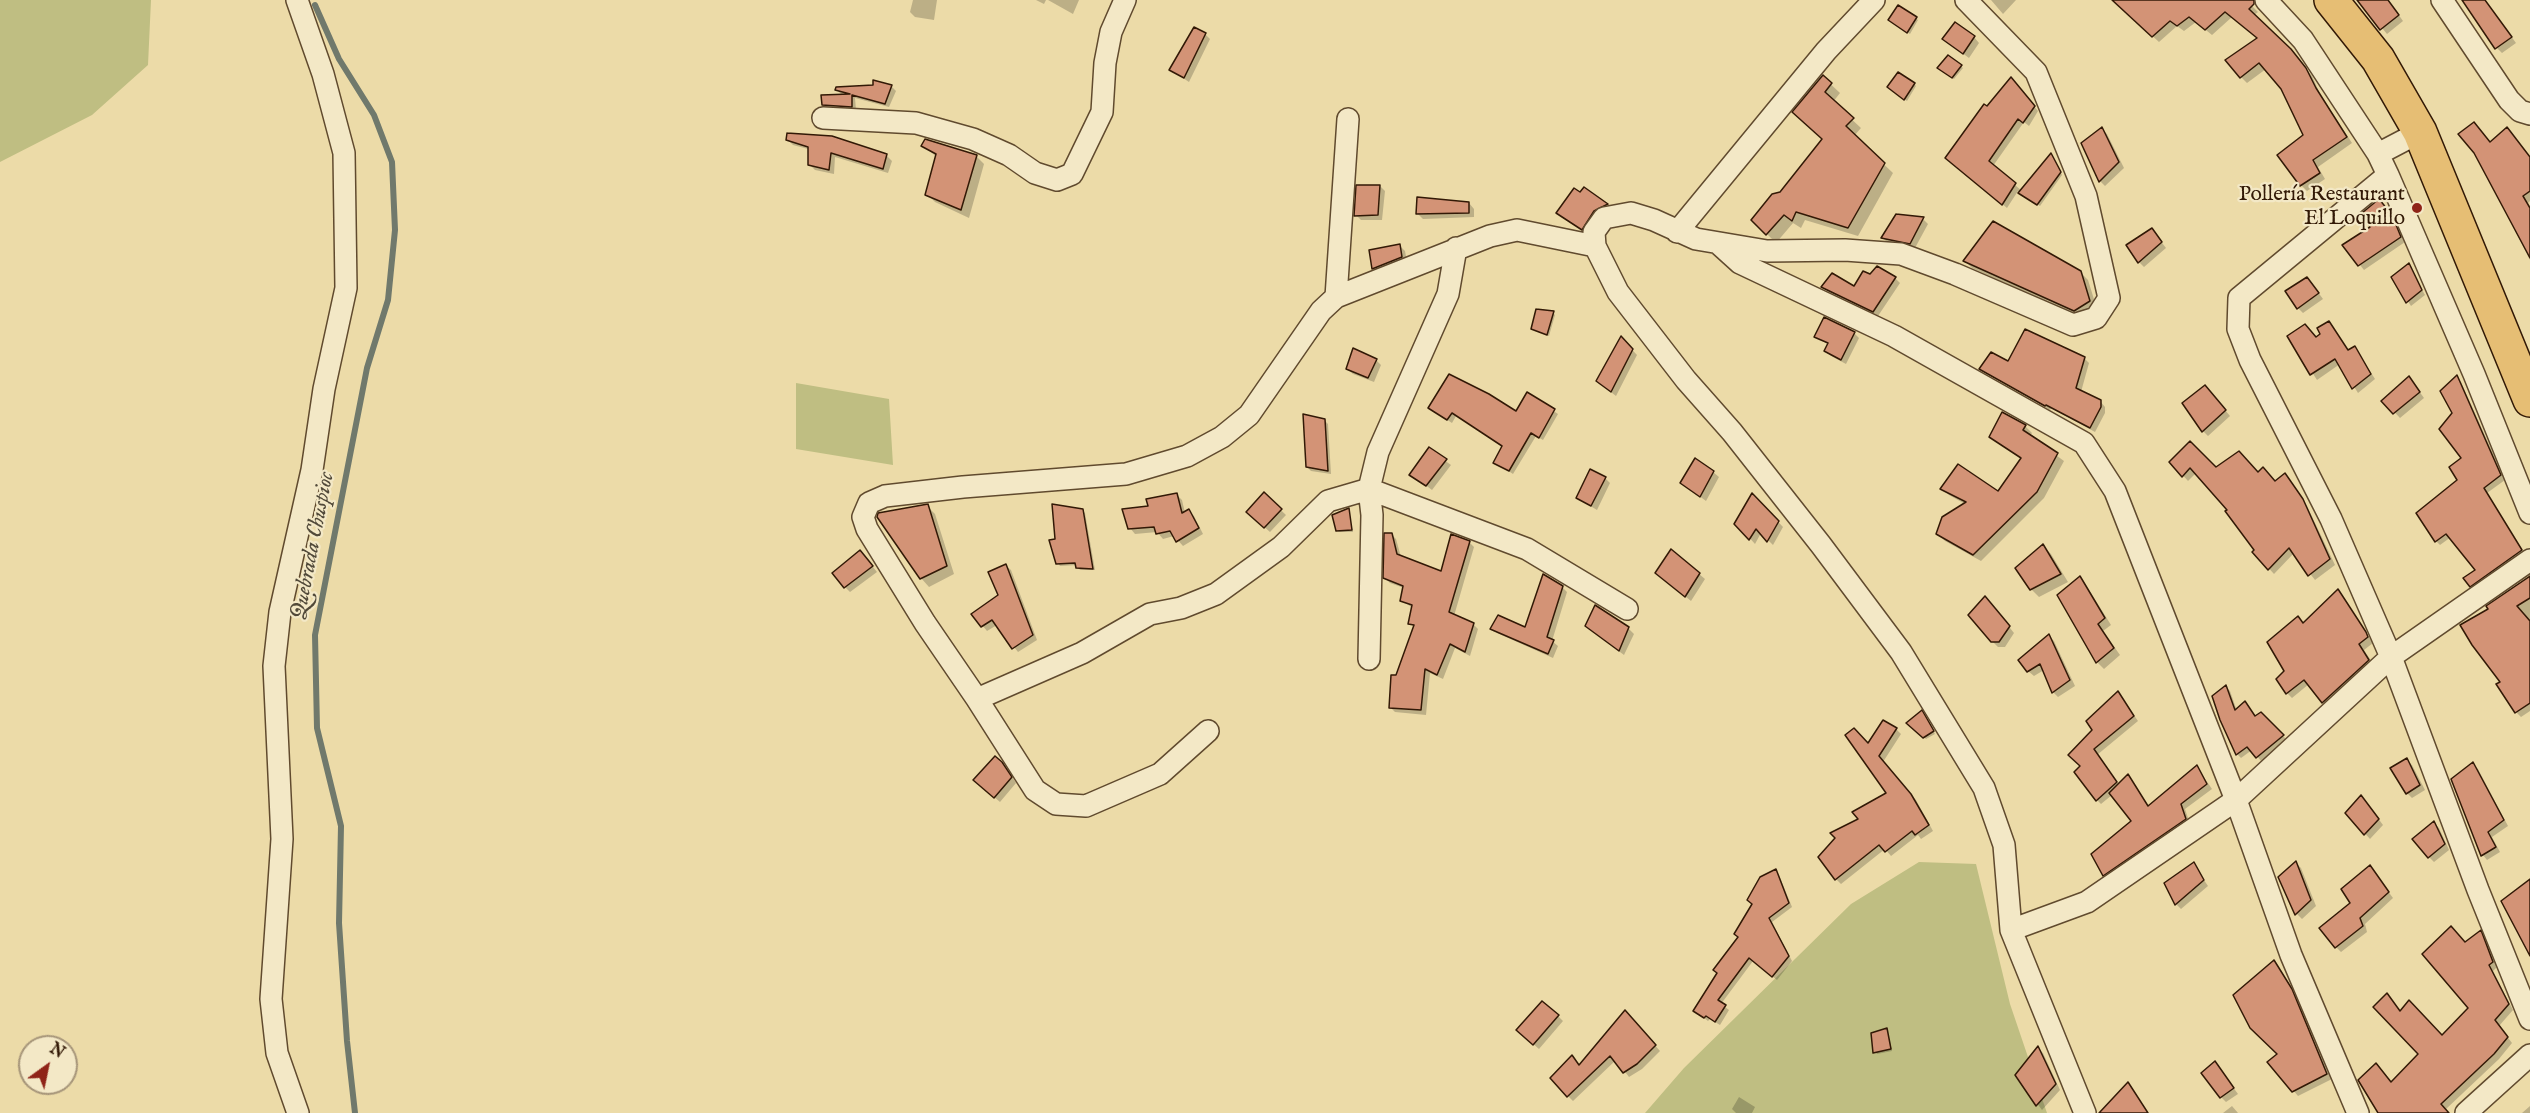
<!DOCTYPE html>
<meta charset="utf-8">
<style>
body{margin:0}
#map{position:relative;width:2530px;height:1113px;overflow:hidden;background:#ecdba8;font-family:"IM FELL English",serif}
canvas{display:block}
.north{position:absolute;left:18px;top:1035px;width:60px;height:60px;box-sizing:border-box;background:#f3e8c6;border:2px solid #a69579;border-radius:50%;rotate:33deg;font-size:16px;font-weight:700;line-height:24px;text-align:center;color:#321906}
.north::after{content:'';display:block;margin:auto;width:21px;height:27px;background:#8f2418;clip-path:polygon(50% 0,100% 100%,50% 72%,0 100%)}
</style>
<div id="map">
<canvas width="2530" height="1113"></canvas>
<div class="north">N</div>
</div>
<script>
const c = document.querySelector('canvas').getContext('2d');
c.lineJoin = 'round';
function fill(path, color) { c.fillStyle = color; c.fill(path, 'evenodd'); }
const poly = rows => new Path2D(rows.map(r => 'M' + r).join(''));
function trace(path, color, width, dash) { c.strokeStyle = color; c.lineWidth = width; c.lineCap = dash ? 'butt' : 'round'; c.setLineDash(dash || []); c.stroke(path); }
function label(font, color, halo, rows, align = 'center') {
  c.font = font + ' "IM FELL English",serif'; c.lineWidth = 4.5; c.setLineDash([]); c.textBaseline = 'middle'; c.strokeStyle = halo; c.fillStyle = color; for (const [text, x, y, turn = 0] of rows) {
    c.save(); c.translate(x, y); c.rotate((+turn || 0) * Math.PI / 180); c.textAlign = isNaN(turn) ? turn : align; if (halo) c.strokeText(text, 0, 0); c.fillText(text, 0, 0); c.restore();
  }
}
const green = poly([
 [0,0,151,0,148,65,92,115,0,162],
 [796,383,889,399,893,465,796,449],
 [1919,862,1976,864,2010,1004,2047,1113,1645,1113,1684,1068,1851,904]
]);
const shadow = poly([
 [913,0,937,0,934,20,915,17,910,12],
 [1036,0,1046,0,1044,4],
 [1048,0,1079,0,1073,14],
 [1991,0,2016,0,2003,14],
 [2124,0,2242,0,2252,6,2258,12,2254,15,2297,57,2312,76,2321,96,2352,143,2318,167,2325,179,2307,191,2301,185,2305,135,2282,88,2266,69,2247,83,2241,77,2258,38,2232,17,2212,35,2196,22,2184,31,2177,26,2159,42,2121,7],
 [2359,0,2388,0,2403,21,2387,34],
 [2474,0,2486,2,2516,43,2502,53,2497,48,2466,3],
 [1898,7,1918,20,1910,34,1892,22],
 [1205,34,1210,39,1189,82,1171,70],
 [1974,37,1979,43,1969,58,1950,44],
 [1948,57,1963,68,1954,79,1941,70],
 [1823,77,1840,93,1833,102,1861,128,1854,136,1893,173,1858,236,1805,220,1801,228,1793,223,1776,243,1753,220,1780,193,1824,140],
 [874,82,892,87,896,91,889,107,855,98,856,110,828,109,824,105,843,96,837,90,874,87],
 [1914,84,1916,86,1907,101,1892,89],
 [2016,84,2038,111,2029,126,2024,122,1993,166,2022,191,2053,157,2062,175,2040,206,2018,191,2007,208,1952,162,1987,108],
 [2102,129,2107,134,2124,168,2105,186,2100,181],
 [2512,134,2530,157,2530,201,2528,203,2530,206,2530,260,2475,152],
 [787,139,886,155,892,161,888,173,835,157,834,174,815,170,810,165,808,149,793,145],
 [923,146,976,156,984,164,969,218,935,202,927,194,937,157],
 [1380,186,1385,191,1382,220,1361,220,1356,215],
 [1584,189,1611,210,1588,234,1558,213],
 [1469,203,1474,209,1474,217,1423,219,1417,213],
 [2384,206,2396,222,2405,242,2364,270,2344,245,2372,228],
 [1923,219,1928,224,1915,248,1888,243,1883,238],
 [2152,230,2166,248,2144,267,2139,262],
 [1400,246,1405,251,1407,262,1379,273,1374,268],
 [1965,261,2080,272,2088,280,2097,309,2082,318,1972,268],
 [2408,265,2425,295,2411,306,2393,278],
 [1871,276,1895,278,1900,283,1878,316,1828,292,1823,287,1855,288],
 [2312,284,2323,299,2303,313,2298,308],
 [1553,313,1555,315,1549,336,1532,329],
 [1854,333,1859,338,1846,364,1831,356,1826,351,1829,345,1816,336],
 [2289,336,2316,339,2349,352,2355,348,2375,379,2358,393,2340,364,2317,380],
 [1621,338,1637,355,1616,396,1603,386],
 [2084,358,2089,363,2081,392,2100,401,2105,407,2105,413,2095,432,2051,408,2050,410,1981,369,2009,363],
 [1376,360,1381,365,1374,382,1353,374,1347,369],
 [2457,378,2461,382,2505,480,2487,493,2525,555,2475,590,2471,586,2477,570,2451,537,2440,545,2436,541,2459,481,2463,458],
 [2414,384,2424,398,2400,418,2384,401],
 [2210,392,2230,416,2208,436,2203,431],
 [1528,394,1558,414,1543,440,1536,436,1513,474,1495,462,1503,446,1456,416,1452,423,1434,411,1516,414],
 [1324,420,1328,424,1331,474,1311,471,1307,467],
 [2025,426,2032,433,2030,436,2064,461,2044,498,1981,561,1945,541,1938,534,1965,504,1949,495,1942,489,1998,493,2022,459,1990,437],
 [1429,449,1451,465,1432,490,1411,474],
 [2171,462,2258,474,2275,483,2285,475,2307,506,2335,565,2315,580,2294,553,2274,574,2254,552,2256,550,2229,510,2196,473,2188,481],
 [1713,472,1719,477,1706,501,1682,483],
 [1605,478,1610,483,1597,510,1577,498],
 [1264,494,1286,515,1270,532,1253,517],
 [1177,495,1182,500,1185,513,1188,511,1194,516,1203,534,1183,546,1174,536,1163,539,1157,532,1135,534,1130,528,1150,507],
 [1753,495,1783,527,1773,545,1761,533,1755,544,1736,523],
 [927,506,935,514,954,574,929,587,921,578],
 [1082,510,1085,513,1095,570,1080,570,1077,565,1060,566,1058,563,1057,541],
 [1348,510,1353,532,1339,532,1337,530],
 [1391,534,1396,539,1401,557,1442,573,1469,542,1474,547,1454,616,1473,624,1478,629,1470,656,1455,648,1443,679,1430,673,1426,715,1395,712,1390,707,1397,677,1415,628,1410,623,1413,608,1402,601,1404,588,1390,583,1385,578],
 [2043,546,2051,554,2068,582,2039,597,2031,589],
 [1672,551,1705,579,1691,601,1663,578],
 [865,557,877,572,850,592,845,587],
 [1006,566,1011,570,1037,640,1018,652,997,625,987,631,973,614,1000,596],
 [2530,577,2530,711,2521,717,2516,712,2503,682,2491,609],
 [2080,578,2086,585,2111,625,2103,631,2120,655,2104,669,2097,662,2059,596],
 [1562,587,1567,592,1552,641,1558,646,1553,658,1497,633,1492,629,1526,629],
 [2338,591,2373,643,2364,650,2374,665,2328,707,2309,684,2292,698,2287,693,2286,671,2304,624],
 [1990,603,2014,633,2005,647,1998,647,1992,641],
 [1628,628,1634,634,1624,655,1592,631],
 [2049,636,2054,641,2075,686,2058,697,2053,692,2044,670,2034,676,2028,671],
 [2226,687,2230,691,2237,711,2249,707,2256,717,2261,714,2287,740,2261,761,2252,750,2241,758,2237,754,2221,720],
 [2122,698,2138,721,2097,755,2119,785,2128,776,2149,807,2197,767,2212,789,2185,809,2190,824,2109,880,2104,875,2133,821,2112,795,2101,804,2097,800,2082,766],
 [1924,714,1935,734,1926,739,1909,723],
 [1896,729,1901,734,1883,762,1916,800,1933,831,1921,839,1918,835,1891,856,1885,849,1841,884,1836,879,1860,820,1888,794,1868,745],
 [995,758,1007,769,1016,783,1000,802,980,785],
 [2407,760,2412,765,2425,790,2412,798,2407,793],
 [2473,764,2478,769,2508,826,2492,837,2500,852,2487,860,2483,855],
 [2366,802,2383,825,2370,839,2347,813],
 [2434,823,2439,828,2449,850,2434,862,2429,857],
 [2296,863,2301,868,2316,906,2302,919,2297,914,2280,877],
 [2193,864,2208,886,2181,909,2176,904],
 [2370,867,2393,898,2365,924,2367,932,2341,952,2336,947,2352,904],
 [1775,871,1779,875,1792,907,1772,922,1792,961,1777,980,1753,961,1721,1004,1729,1010,1720,1025,1710,1019,1708,1021,1699,1014,1739,938,1753,904],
 [2480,932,2485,937,2497,967,2493,971,2513,1010,2499,1026,2512,1043,2499,1059,2445,1110,2447,1113,2380,1113,2391,1084,2420,1054,2387,995,2401,1012,2442,1037,2470,1008,2465,943],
 [2274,963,2296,996,2332,1079,2298,1096,2293,1090,2279,1054],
 [1558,1016,1563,1021,1539,1049,1523,1035],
 [1630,1017,1660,1051,1642,1069,1629,1077,1616,1060,1573,1101,1568,1096,1572,1057,1580,1066],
 [1887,1029,1892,1051,1877,1054,1875,1052],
 [2038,1048,2043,1053,2060,1090,2042,1110,2016,1075],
 [2215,1063,2238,1094,2226,1102,2221,1097],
 [1739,1097,1755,1107,1752,1113,1736,1113,1732,1109],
 [2232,1106,2238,1113,2223,1113],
 [2530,1106,2530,1113,2522,1113]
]);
const stream = poly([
 [315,5,339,59,374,115,392,162,395,230,388,300,367,368,315,635,317,728,341,826,339,923,347,1041,355,1113]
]);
const building = poly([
 [2112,0,2254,0,2254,4,2249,9,2291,49,2306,68,2316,88,2347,137,2313,160,2320,173,2300,186,2277,155,2303,135,2281,89,2259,63,2240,78,2225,60,2257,38,2225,12,2205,30,2189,17,2177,26,2170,21,2152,37,2112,0],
 [2357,0,2388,0,2399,15,2380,30,2357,0],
 [2462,0,2485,0,2512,37,2495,49,2462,0],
 [1898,5,1917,17,1907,33,1888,20,1898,5],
 [1955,22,1975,36,1963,54,1942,39,1955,22],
 [1194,27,1206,33,1184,78,1169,70,1194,27],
 [1948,55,1962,65,1952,78,1937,68,1948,55],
 [1898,72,1915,83,1904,100,1887,87,1898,72],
 [1823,75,1832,83,1825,92,1854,118,1846,126,1885,163,1848,228,1796,212,1792,221,1784,215,1766,235,1751,220,1772,194,1780,192,1822,139,1792,112,1823,75],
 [2011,77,2035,106,2023,123,2018,119,1989,161,2016,183,2002,205,1945,158,1984,104,1987,106,2011,77],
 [873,80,892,85,885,104,852,95,852,107,822,105,821,95,850,94,835,90,836,87,873,85,873,80],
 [2474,122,2490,142,2507,127,2530,157,2530,191,2523,196,2530,208,2530,258,2474,153,2458,134,2474,122],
 [2102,127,2119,162,2099,182,2081,143,2102,127],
 [787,133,832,136,887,154,883,169,831,153,829,170,808,165,808,147,786,140,787,133],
 [925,139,977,155,961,210,925,195,936,154,921,146,925,139],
 [2051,153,2061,172,2037,205,2018,193,2051,153],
 [1356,185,1380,185,1378,215,1354,216,1356,185],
 [1584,187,1608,204,1594,211,1582,230,1556,213,1574,188,1580,192,1584,187],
 [1417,197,1469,202,1469,213,1416,214,1417,197],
 [2379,199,2392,215,2401,237,2358,266,2342,245,2370,227,2362,213,2379,199],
 [1896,214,1924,217,1910,244,1881,238,1896,214],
 [1993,221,2081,271,2090,301,2074,311,1963,261,1993,221],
 [2152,228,2162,242,2138,263,2126,245,2152,228],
 [1400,244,1402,257,1372,269,1369,250,1400,244],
 [2409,263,2422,290,2406,303,2391,277,2409,263],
 [1877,266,1896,277,1873,312,1821,287,1832,273,1854,286,1863,271,1870,274,1877,266],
 [2307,277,2319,293,2297,309,2285,291,2307,277],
 [1536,309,1554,311,1547,335,1531,329,1536,309],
 [1824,317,1855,332,1841,360,1824,351,1828,343,1814,337,1824,317],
 [2329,321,2348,350,2355,346,2371,374,2352,389,2335,359,2310,375,2287,336,2305,324,2316,337,2320,334,2317,328,2329,321],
 [2025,329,2085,357,2076,388,2101,400,2101,407,2090,428,2046,405,2045,406,1979,369,1991,352,2008,361,2025,329],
 [1621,336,1633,349,1611,392,1596,381,1621,336],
 [1353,348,1377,359,1368,378,1346,369,1353,348],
 [1449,374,1489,394,1516,411,1527,392,1555,409,1539,438,1531,433,1509,471,1493,463,1502,446,1452,413,1447,420,1428,408,1449,374],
 [2457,375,2501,475,2484,488,2522,550,2470,587,2463,578,2475,570,2446,534,2435,542,2416,513,2457,480,2449,467,2461,458,2439,429,2452,413,2440,391,2457,375],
 [2409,376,2420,392,2393,414,2381,401,2409,376],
 [2205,385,2226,410,2202,432,2182,403,2205,385],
 [2002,412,2026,425,2023,430,2058,453,2037,492,1973,555,1936,534,1942,517,1966,502,1940,489,1958,464,1998,491,2021,458,1989,437,2002,412],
 [1303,414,1325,419,1328,471,1306,467,1303,414],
 [2190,441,2216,467,2239,451,2258,472,2263,467,2275,481,2285,473,2303,499,2330,559,2308,576,2289,548,2268,570,2252,552,2254,550,2225,511,2227,510,2190,468,2182,477,2169,462,2190,441],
 [1429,447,1447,459,1426,486,1409,475,1429,447],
 [1695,458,1714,471,1700,497,1680,483,1695,458],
 [1590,469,1606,477,1591,506,1576,498,1590,469],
 [1264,492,1282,509,1264,528,1246,512,1264,492],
 [1177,493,1182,513,1189,509,1199,528,1176,542,1170,531,1156,534,1154,527,1128,529,1122,509,1148,506,1146,499,1177,493],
 [1752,493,1779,521,1767,542,1756,529,1749,540,1734,524,1752,493],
 [928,504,947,566,920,579,877,517,878,513,928,504],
 [1052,504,1083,509,1093,569,1076,568,1075,563,1056,564,1049,540,1055,539,1052,504],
 [1349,508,1352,530,1336,531,1332,515,1349,508],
 [1384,533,1392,533,1397,554,1441,571,1451,534,1470,541,1449,612,1474,623,1465,652,1450,644,1437,675,1425,669,1421,710,1389,708,1391,675,1396,675,1414,625,1408,624,1412,605,1400,601,1403,586,1383,578,1384,533],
 [2043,544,2061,574,2030,590,2015,568,2043,544],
 [1671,549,1700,573,1685,597,1655,573,1671,549],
 [860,550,873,566,844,588,832,573,860,550],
 [1006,564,1033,635,1012,649,992,620,981,627,971,614,998,595,988,572,1006,564],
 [1543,574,1563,586,1547,637,1554,640,1548,654,1490,629,1498,615,1525,627,1543,574],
 [2080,576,2105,618,2098,624,2114,648,2096,663,2057,595,2080,576],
 [2530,576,2530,598,2517,606,2530,621,2530,703,2515,713,2496,684,2500,682,2472,645,2460,625,2488,609,2486,606,2530,576],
 [2338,589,2366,632,2368,637,2359,644,2369,660,2322,703,2304,680,2286,694,2276,679,2284,671,2267,642,2298,616,2303,623,2338,589],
 [1985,596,2010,626,1999,642,1991,642,1968,615,1985,596],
 [1595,605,1629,627,1619,651,1585,626,1595,605],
 [2049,634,2070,680,2052,693,2040,664,2027,672,2018,660,2049,634],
 [2226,685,2235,710,2245,701,2255,716,2261,712,2284,735,2256,758,2247,747,2236,755,2220,720,2212,696,2226,685],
 [2118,691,2134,716,2094,749,2117,782,2096,801,2074,772,2080,766,2068,755,2092,730,2086,721,2118,691],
 [1922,710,1934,731,1923,738,1906,723,1922,710],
 [1883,720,1897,728,1879,756,1911,794,1929,825,1915,835,1912,831,1885,852,1879,845,1835,880,1818,857,1835,838,1830,833,1858,819,1852,812,1886,793,1845,735,1854,728,1868,743,1883,720],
 [995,756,1002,762,1012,777,994,798,973,780,995,756],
 [2407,758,2420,785,2406,794,2390,768,2407,758],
 [2473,762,2504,820,2488,832,2496,847,2481,856,2451,779,2473,762],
 [2197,765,2207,784,2181,804,2186,819,2103,876,2091,854,2131,821,2109,793,2128,774,2148,806,2197,765],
 [2361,795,2379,819,2364,835,2345,813,2361,795],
 [2434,821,2445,844,2428,858,2412,839,2434,821],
 [2296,861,2311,900,2295,915,2278,877,2296,861],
 [2194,862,2204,880,2175,905,2164,883,2194,862],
 [2370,865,2389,892,2360,918,2363,926,2335,948,2319,928,2350,903,2341,889,2370,865],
 [1776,869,1789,903,1769,918,1789,956,1772,977,1749,958,1718,1000,1726,1005,1715,1022,1706,1016,1704,1018,1693,1011,1717,973,1713,970,1738,937,1734,934,1752,904,1747,900,1760,877,1776,869],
 [2530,879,2530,956,2501,901,2530,879],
 [2451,926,2465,942,2481,930,2493,962,2489,965,2509,1004,2495,1020,2508,1037,2494,1054,2441,1104,2449,1113,2378,1113,2358,1080,2376,1063,2391,1082,2418,1054,2373,1007,2387,993,2400,1011,2409,1000,2442,1035,2468,1008,2422,954,2451,926],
 [2274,960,2292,989,2327,1074,2292,1092,2267,1062,2277,1054,2250,1028,2233,995,2274,960],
 [1542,1001,1559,1015,1533,1045,1516,1030,1542,1001],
 [1625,1010,1656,1045,1637,1064,1623,1073,1610,1056,1567,1097,1550,1078,1572,1055,1579,1065,1625,1010],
 [1887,1028,1891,1049,1873,1053,1871,1033,1887,1028],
 [2038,1046,2056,1084,2036,1106,2015,1075,2038,1046],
 [2215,1061,2234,1088,2220,1098,2201,1073,2215,1061],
 [2128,1082,2148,1113,2099,1113,2128,1082]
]);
const street = poly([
 [297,0,323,74,344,153,346,288,324,389,312,470,280,612,274,666,282,839,271,999,277,1053,298,1113],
 [1966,0,2036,72,2086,196,2109,298,2096,318,2073,325,1955,274,1901,254,1845,250,1767,251,1696,239,1654,220,1631,213,1604,218,1594,232,1595,246,1618,292,1686,380,1732,432,1821,545,1901,652,1984,788,2004,845,2011,930,2085,1113],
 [2266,0,2303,40,2378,154],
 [2442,0,2509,100,2520,111,2530,114],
 [823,118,916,123,973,139,1009,155,1035,173,1057,180,1072,174,1102,112,1105,63,1111,32,1125,0],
 [2420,132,2378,154,2388,175,2239,298,2238,329,2250,360,2331,519,2391,657,2478,890,2530,1019],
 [2388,175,2474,374,2530,513],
 [1677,232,1826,51,1874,0],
 [1719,244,1740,263,1894,336,2084,443,2115,491,2236,800,2291,955,2358,1113],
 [1336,297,1348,119],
 [1369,659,1372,515,1369,489,1378,452,1448,294,1456,248],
 [977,699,925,623,867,529,863,517,869,503,885,496,963,487,1126,474,1187,456,1222,437,1249,415,1321,311,1336,297,1490,236,1517,230,1595,246],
 [1208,731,1160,774,1086,806,1056,804,1035,790,977,699,1082,653,1150,614,1181,608,1216,594,1281,547,1328,501,1369,489,1527,549,1627,609],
 [2011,930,2087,902,2236,800,2391,657,2530,560],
 [2466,1113,2530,1055]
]);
const highway = poly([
 [2331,0,2378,59,2420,132,2530,400]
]);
const markers = [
 [2417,208,6,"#8f2418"]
];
const poiNames = [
 ["Pollería Restaurant",2405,196],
 ["El Loquillo",2405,220]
];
const waterNames = [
 ["Quebrada Chuspioc",314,546,-79]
];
fill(green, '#bfbe82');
fill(shadow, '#0003');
trace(stream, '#70796c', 6);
fill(building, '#d39376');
trace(building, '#321906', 1.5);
trace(street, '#604a2e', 24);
trace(highway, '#321906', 36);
trace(street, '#f3e8c6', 21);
trace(highway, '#e6be74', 33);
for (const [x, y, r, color] of markers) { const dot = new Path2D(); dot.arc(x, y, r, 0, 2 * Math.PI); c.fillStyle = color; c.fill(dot); trace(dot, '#f3e8c6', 2); }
label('21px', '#321906', '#f3e8c6', poiNames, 'right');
label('italic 22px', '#514939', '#f3e8c6', waterNames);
</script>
